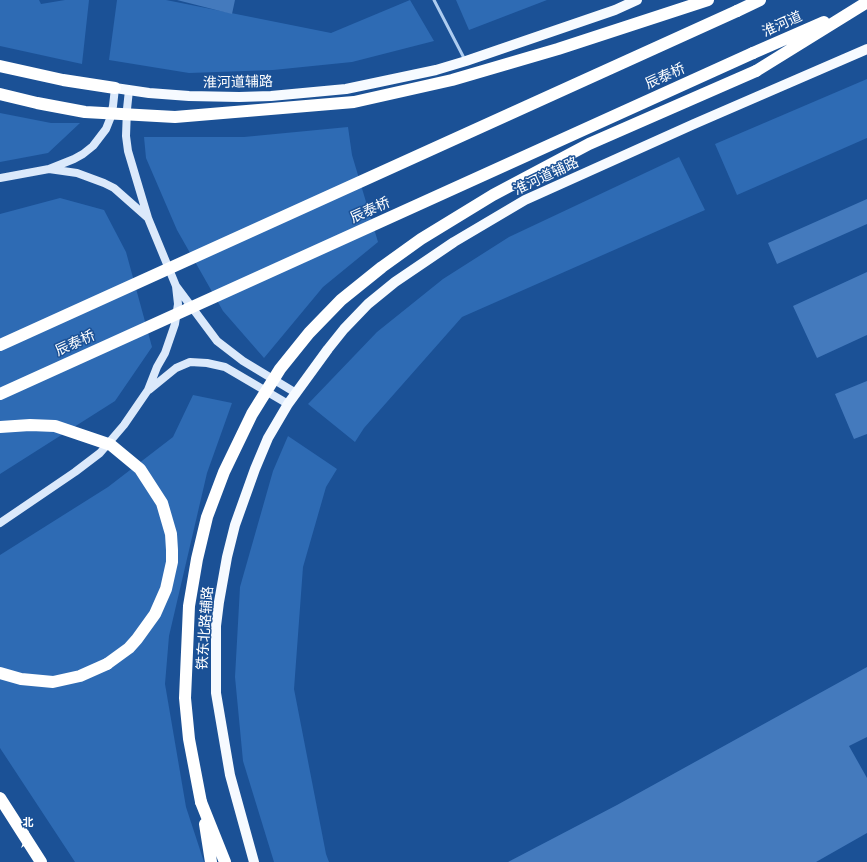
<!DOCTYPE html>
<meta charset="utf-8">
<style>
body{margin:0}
#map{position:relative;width:867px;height:862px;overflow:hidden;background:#1b5196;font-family:Lato,"Noto Sans SC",sans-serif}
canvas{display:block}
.north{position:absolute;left:8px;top:814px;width:40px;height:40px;-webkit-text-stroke:3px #1b5196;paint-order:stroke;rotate:0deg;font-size:11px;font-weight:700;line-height:16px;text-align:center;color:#fff}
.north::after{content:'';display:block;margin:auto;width:14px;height:18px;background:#fff;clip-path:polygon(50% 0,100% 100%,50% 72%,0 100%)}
</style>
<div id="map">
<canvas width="867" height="862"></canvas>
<div class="north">北</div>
</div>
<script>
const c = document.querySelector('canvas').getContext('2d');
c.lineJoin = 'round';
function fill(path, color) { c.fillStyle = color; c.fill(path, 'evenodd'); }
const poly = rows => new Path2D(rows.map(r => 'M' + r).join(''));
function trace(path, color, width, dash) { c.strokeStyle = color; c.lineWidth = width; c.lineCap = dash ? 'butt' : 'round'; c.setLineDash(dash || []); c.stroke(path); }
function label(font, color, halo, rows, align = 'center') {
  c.font = font + ' Lato,"Noto Sans SC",sans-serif'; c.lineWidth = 3; c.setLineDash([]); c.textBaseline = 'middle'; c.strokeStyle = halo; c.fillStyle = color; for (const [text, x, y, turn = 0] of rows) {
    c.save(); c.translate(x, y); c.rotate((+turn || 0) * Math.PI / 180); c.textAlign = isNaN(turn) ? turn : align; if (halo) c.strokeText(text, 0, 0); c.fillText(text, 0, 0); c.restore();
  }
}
const green = poly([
 [0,0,39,0,41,4,65,0,89,0,82,64,0,46],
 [117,0,166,0,331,33,410,0,434,41,352,62,273,70,189,73,109,60],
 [456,0,547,0,469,30],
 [867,79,867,138,737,195,715,144],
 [0,113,51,123,80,123,48,153,0,162],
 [348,127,352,155,378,242,323,287,264,358,223,311,177,230,146,158,144,137,244,137],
 [679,157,705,210,462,317,364,428,355,442,308,404,377,332,443,279,509,237],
 [60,198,104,210,126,252,152,347,115,401,0,474,0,214],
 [193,395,232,403,207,473,169,636,165,684,186,807,204,862,75,862,0,748,0,555,108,487,173,437],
 [288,436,337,469,326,487,303,567,294,689,326,854,329,862,274,862,243,761,235,677,240,587,273,471]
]);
const building = poly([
 [177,0,235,0,232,14],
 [867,199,867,224,777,264,768,243],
 [867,272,867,335,817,358,793,306],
 [867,381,867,434,854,439,835,394],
 [867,667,867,737,849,746,867,778,867,833,816,862,508,862,617,805]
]);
const lane = poly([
 [434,0,465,60]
]);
const secondary = poly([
 [129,90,127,109,126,136,128,151,148,218],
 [0,178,49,169,74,159,83,154,93,146,106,129,110,119,113,106,115,88],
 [176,286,217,341,243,361,296,393],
 [149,390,176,368,190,362,207,363,225,367,288,404],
 [0,523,75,472,100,453,124,425,148,390,157,367,165,353,175,324,178,304,176,286,148,218,114,188,104,183,77,173,49,169]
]);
const primary = poly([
 [115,88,149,93,189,96,239,97,271,96,346,89,436,70,466,61,615,10,637,0],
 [254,862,230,775,216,693,216,626,219,602,227,557,235,525,255,469,268,438,288,404,328,349,344,329,368,304,395,282,454,242,525,200,694,124,867,49]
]);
const highway = poly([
 [737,11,760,0],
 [753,53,824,22],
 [0,66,63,80,115,88],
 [756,71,864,4],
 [0,673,21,679,53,682,80,676,107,664],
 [0,798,41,862],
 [201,802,225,862],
 [205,824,211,862]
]);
const highwayBridge = poly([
 [0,94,37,103,85,112,175,117,354,102,452,80,558,49,708,0],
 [0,345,737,11],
 [0,394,753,53],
 [0,427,30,425,55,426,111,445,140,469,162,503,171,534,172,550,172,562,166,589,155,614,137,639,129,648,107,664],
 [201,802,189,739,185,698,189,606,197,559,207,517,224,472,252,414,280,369,309,333,341,300,382,267,421,239,493,195,589,144,756,71]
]);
const streetNames = [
 ["淮河道",782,24,-24],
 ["辰泰桥",665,76,-24],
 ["淮河道辅路",238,82,-1],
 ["淮河道辅路",546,176,-25],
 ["辰泰桥",370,210,-24],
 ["辰泰桥",75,343,-24],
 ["铁东北路辅路",205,628,-86]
];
fill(green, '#2e6bb4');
fill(building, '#447abd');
trace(lane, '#adccf0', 3);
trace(secondary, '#dbe9fb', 8);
trace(primary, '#f6faff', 10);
trace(highway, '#fff', 12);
trace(highwayBridge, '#fff', 12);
label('14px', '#fff', '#1b5196', streetNames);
</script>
